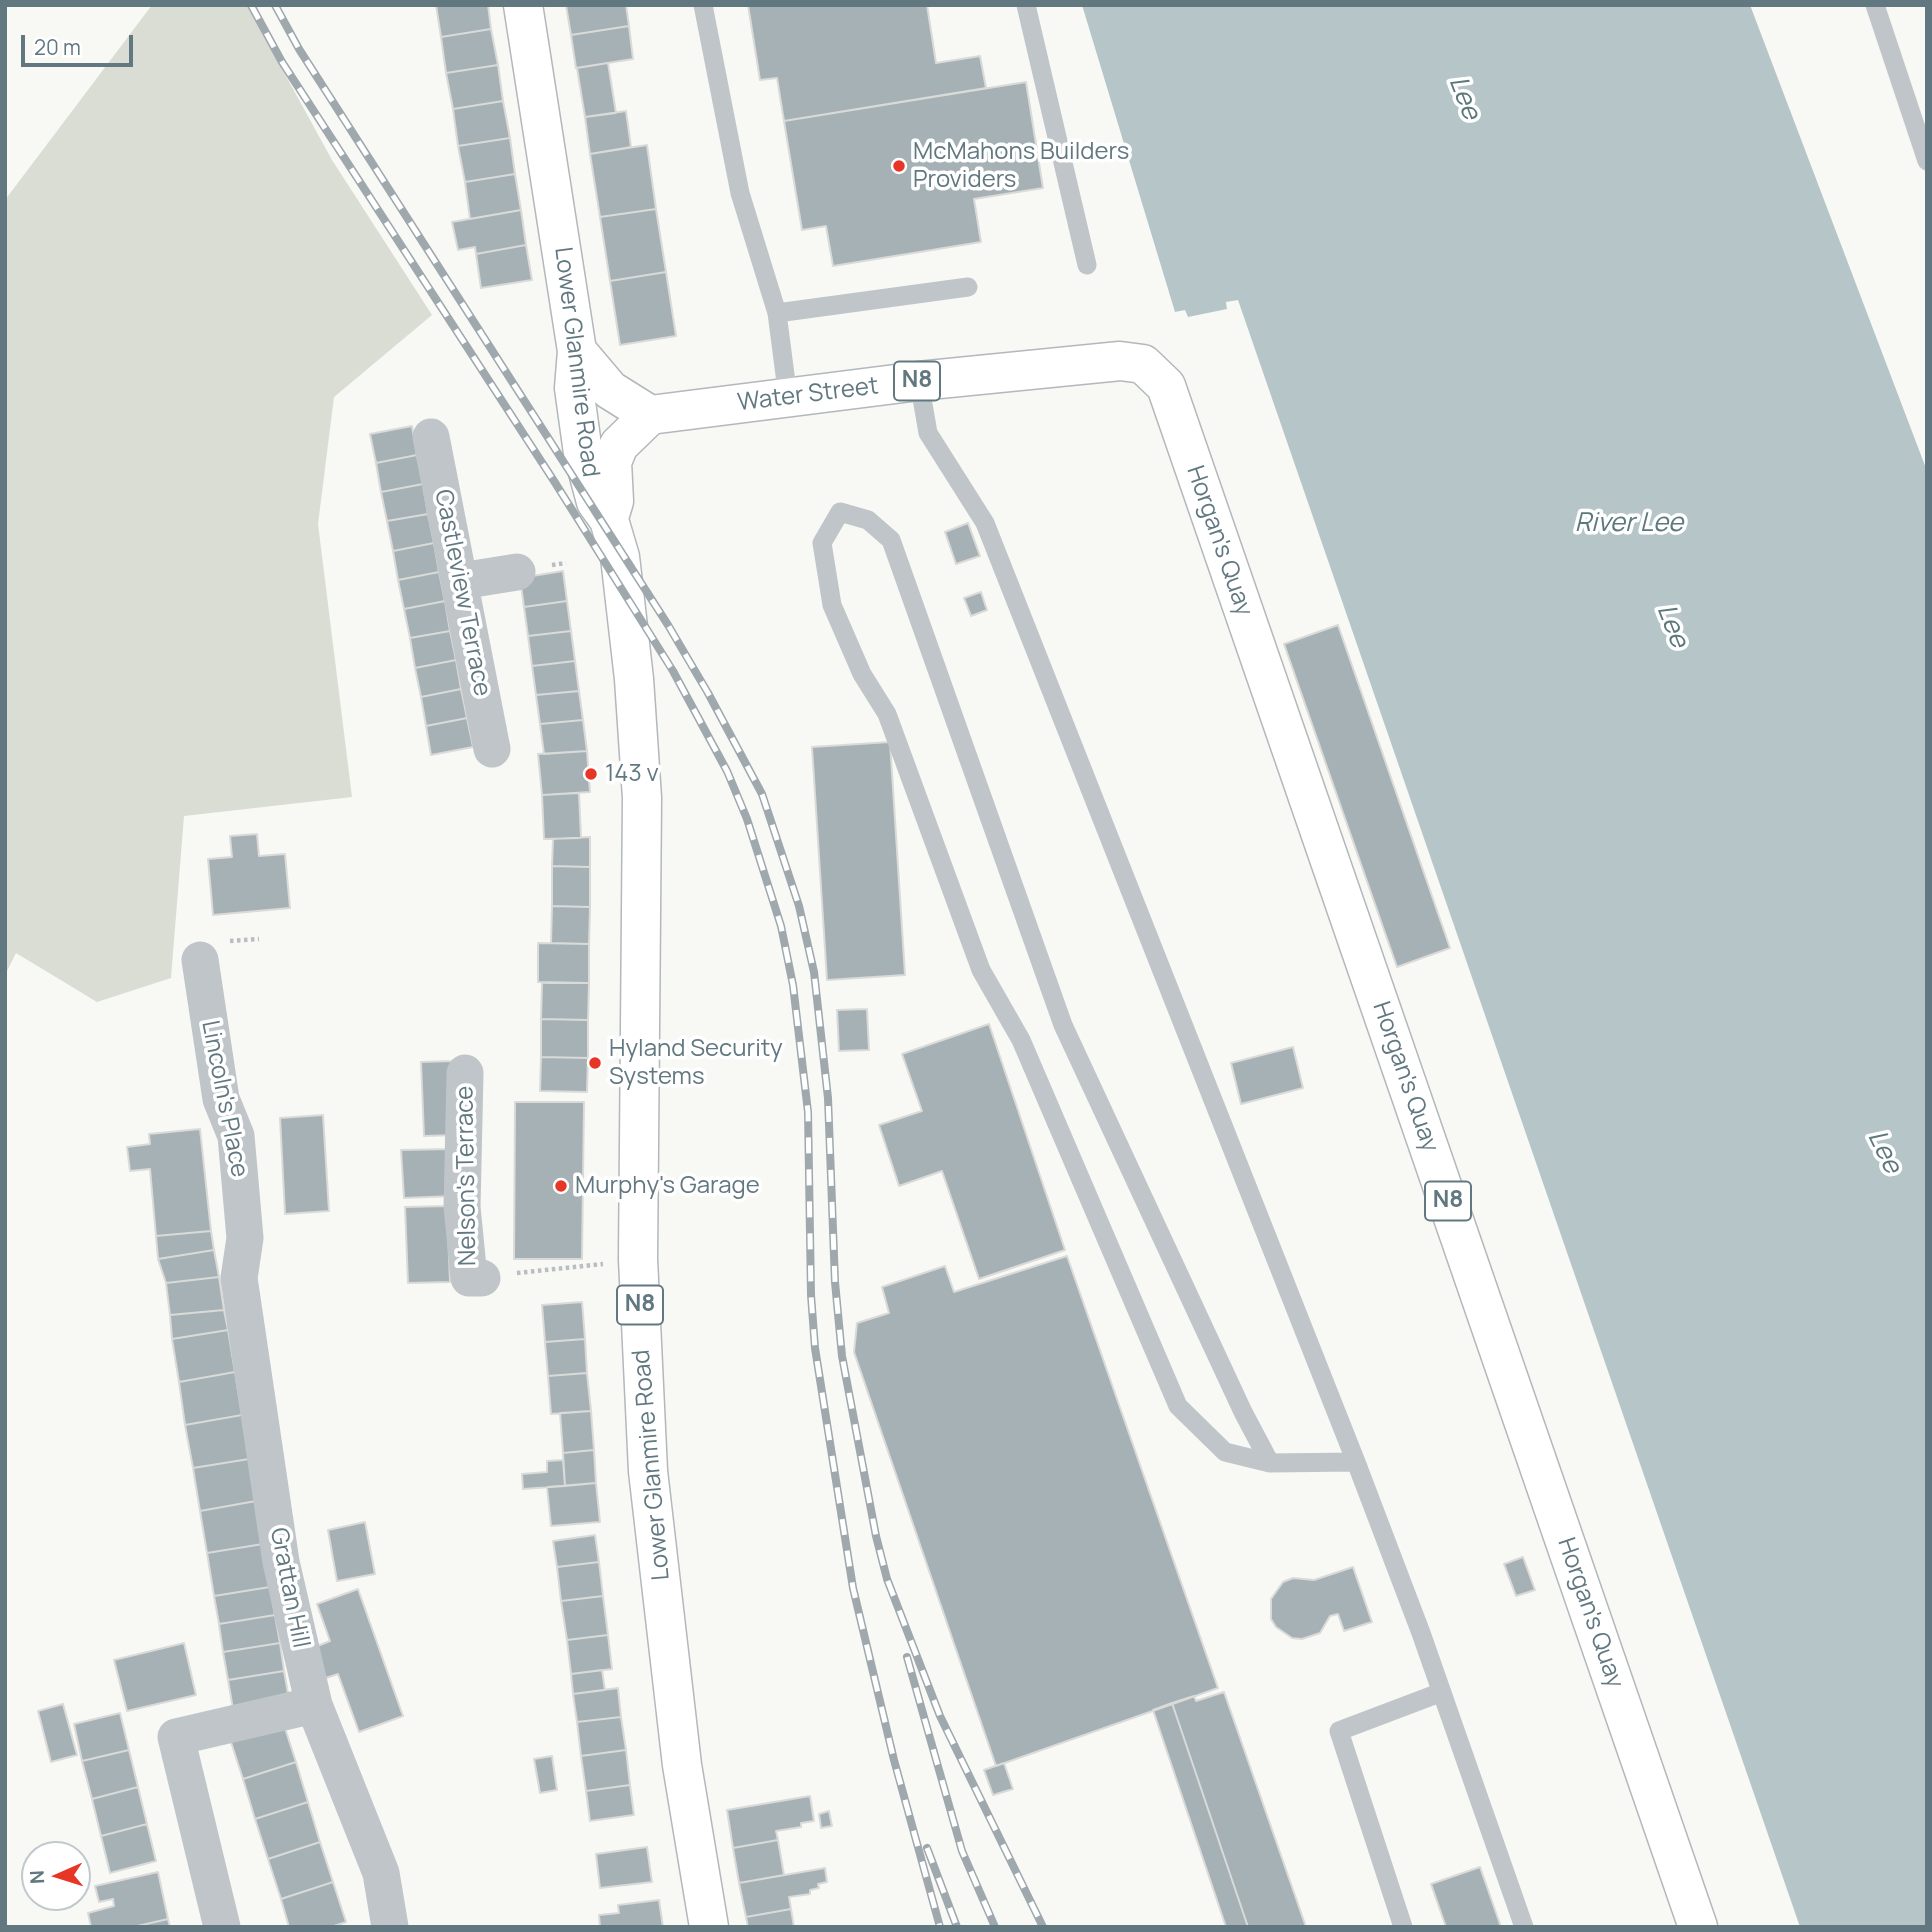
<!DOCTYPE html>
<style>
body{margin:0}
#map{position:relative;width:1932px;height:1932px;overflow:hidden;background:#f8f8f5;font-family:Manrope,sans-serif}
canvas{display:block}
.frame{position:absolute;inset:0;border:7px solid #627881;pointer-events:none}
.north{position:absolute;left:21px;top:1841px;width:70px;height:70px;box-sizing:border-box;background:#fff;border:2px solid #c0c9cd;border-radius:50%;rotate:267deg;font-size:19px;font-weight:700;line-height:28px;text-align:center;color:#627881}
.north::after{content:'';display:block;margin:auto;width:24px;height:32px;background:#e83626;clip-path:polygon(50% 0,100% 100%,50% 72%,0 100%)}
.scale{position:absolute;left:21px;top:35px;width:112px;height:32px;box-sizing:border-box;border:4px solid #627881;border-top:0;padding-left:9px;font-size:21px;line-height:24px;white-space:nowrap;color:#627881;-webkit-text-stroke:5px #fff;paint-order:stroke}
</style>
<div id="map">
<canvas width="1932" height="1932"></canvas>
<div class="frame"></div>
<div class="north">N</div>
<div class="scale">20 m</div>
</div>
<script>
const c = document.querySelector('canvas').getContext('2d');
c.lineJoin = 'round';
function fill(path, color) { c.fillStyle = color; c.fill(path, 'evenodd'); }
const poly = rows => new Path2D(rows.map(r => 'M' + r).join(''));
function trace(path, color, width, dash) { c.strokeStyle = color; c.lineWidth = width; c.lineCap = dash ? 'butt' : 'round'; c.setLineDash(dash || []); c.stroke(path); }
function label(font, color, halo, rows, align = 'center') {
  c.font = font + ' Manrope,sans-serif'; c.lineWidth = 7; c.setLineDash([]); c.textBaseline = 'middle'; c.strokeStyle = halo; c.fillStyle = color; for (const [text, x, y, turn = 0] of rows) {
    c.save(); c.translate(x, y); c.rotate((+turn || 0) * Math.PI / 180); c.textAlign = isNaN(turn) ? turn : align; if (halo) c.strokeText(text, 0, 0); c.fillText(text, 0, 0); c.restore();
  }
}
const green = poly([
 [152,5,247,5,332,160,432,315,334,397,318,524,352,797,184,816,171,978,97,1002,16,953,5,975,5,200]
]);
const water = poly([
 [1082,5,1750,5,1927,471,1927,1927,1800,1927,1238,300,1226,302,1227,309,1188,317,1185,310,1175,312]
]);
const building = poly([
 [436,5,488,5,491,29,441,37,436,5],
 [566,5,626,5,629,26,571,35,566,5],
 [748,5,927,5,936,63,980,56,986,88,784,121,777,78,760,80,748,5],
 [629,26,633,59,576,68,571,35,629,26],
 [491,29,498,65,446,73,441,37,491,29],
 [608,63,616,113,585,117,577,68,608,63],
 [498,65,503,101,453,109,446,73,498,65],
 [1026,82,1043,188,974,199,981,242,833,266,826,226,802,230,784,121,1026,82],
 [503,101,510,138,458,146,453,109,503,101],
 [626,111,631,147,590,154,585,117,626,111],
 [510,138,515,174,465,182,458,146,510,138],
 [647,145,656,209,600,217,590,154,647,145],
 [515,174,521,210,470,219,465,182,515,174],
 [656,209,666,272,610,281,600,217,656,209],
 [521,210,526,245,476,254,475,247,458,250,452,222,521,210],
 [526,245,532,280,481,288,476,254,526,245],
 [666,272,676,336,620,345,610,281,666,272],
 [412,426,417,455,376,463,370,434,412,426],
 [417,455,423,484,381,492,376,463,417,455],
 [423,484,428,514,387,521,381,492,423,484],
 [428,514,434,543,393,551,387,521,428,514],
 [968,523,980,556,956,564,945,532,968,523],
 [434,543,439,572,398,580,393,551,434,543],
 [563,571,567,601,524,607,520,578,563,571],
 [439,572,445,601,404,609,398,580,439,572],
 [981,592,987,610,971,616,964,598,981,592],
 [445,601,450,631,410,638,404,609,445,601],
 [567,601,571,631,528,636,524,607,567,601],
 [1338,625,1450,948,1397,967,1284,644,1338,625],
 [450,631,456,660,415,668,410,638,450,631],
 [571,631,575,661,532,666,528,636,571,631],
 [456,660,461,689,421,697,415,668,456,660],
 [575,661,579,691,536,695,532,666,575,661],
 [461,689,467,718,426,726,421,697,461,689],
 [579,691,583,720,540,724,536,695,579,691],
 [467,718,473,747,431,755,426,726,467,718],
 [583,720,587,751,544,754,540,724,583,720],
 [890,742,905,975,827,980,812,747,890,742],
 [587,751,590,792,542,795,538,754,587,751],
 [579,793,581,838,544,839,542,795,579,793],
 [257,834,259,856,285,854,290,908,213,915,208,859,232,857,230,836,257,834],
 [590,837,590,867,552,866,553,839,590,837],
 [552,866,590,867,590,907,552,906,552,866],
 [552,906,590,907,589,944,551,943,552,906],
 [538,943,589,944,589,983,538,982,538,943],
 [542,983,589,983,588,1020,541,1019,542,983],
 [867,1009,869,1050,839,1051,837,1010,867,1009],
 [541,1019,588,1020,588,1058,541,1057,541,1019],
 [989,1024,1065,1250,979,1279,942,1171,899,1186,879,1125,922,1111,902,1054,989,1024],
 [1293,1047,1303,1088,1241,1104,1231,1063,1293,1047],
 [541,1057,588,1058,587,1092,540,1091,541,1057],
 [454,1061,457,1135,424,1136,421,1062,454,1061],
 [515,1102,584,1102,582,1259,514,1259,515,1102],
 [323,1115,329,1211,285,1214,280,1118,323,1115],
 [200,1129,211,1231,156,1236,150,1169,130,1171,127,1147,150,1144,149,1134,200,1129],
 [452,1149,454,1196,404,1198,401,1150,452,1149],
 [447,1206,450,1282,408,1283,405,1207,447,1206],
 [211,1231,214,1250,158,1259,156,1236,211,1231],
 [214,1250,219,1277,166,1283,158,1259,214,1250],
 [1067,1256,1218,1688,996,1766,854,1352,857,1323,889,1313,882,1287,945,1266,954,1292,1067,1256],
 [219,1277,224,1310,170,1315,166,1283,219,1277],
 [582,1302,585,1339,545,1342,542,1305,582,1302],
 [224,1310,228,1330,172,1339,170,1315,224,1310],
 [228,1330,235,1372,179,1382,172,1339,228,1330],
 [585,1339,587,1373,548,1376,545,1342,585,1339],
 [235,1372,242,1415,185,1425,179,1382,235,1372],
 [587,1373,591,1411,551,1414,548,1376,587,1373],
 [591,1411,594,1450,563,1453,560,1413,591,1411],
 [242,1415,249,1459,193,1468,185,1425,242,1415],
 [594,1450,596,1483,565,1486,563,1453,594,1450],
 [249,1459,256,1501,200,1511,193,1468,249,1459],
 [563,1460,565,1486,523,1489,522,1474,547,1472,547,1461,563,1460],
 [596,1483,600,1522,551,1526,547,1487,596,1483],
 [256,1501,263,1544,207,1553,200,1511,256,1501],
 [365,1522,375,1574,337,1581,328,1530,365,1522],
 [595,1535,599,1562,557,1567,553,1541,595,1535],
 [263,1544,270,1587,214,1596,207,1553,263,1544],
 [1523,1557,1535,1590,1516,1596,1504,1564,1523,1557],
 [599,1562,603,1596,561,1601,557,1567,599,1562],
 [1353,1567,1372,1622,1344,1631,1338,1614,1330,1616,1320,1633,1302,1639,1292,1638,1276,1627,1271,1619,1271,1599,1283,1582,1293,1578,1314,1580,1353,1567],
 [270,1587,275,1615,219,1624,214,1596,270,1587],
 [358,1589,403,1716,359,1732,338,1674,326,1678,315,1647,330,1641,317,1604,358,1589],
 [603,1596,608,1635,567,1640,561,1601,603,1596],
 [275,1615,280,1643,223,1652,219,1624,275,1615],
 [608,1635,612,1669,571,1674,567,1640,608,1635],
 [184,1643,196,1695,127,1711,114,1660,184,1643],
 [280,1643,284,1671,228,1680,223,1652,280,1643],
 [602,1670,605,1690,573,1694,571,1674,602,1670],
 [284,1671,289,1699,233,1709,228,1680,284,1671],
 [618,1688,621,1717,577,1722,573,1694,618,1688],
 [1224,1692,1306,1927,1248,1927,1172,1703,1194,1696,1196,1701,1224,1692],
 [1172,1703,1248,1927,1226,1927,1153,1710,1172,1703],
 [63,1704,77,1755,51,1762,38,1711,63,1704],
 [120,1713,129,1750,82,1761,74,1724,120,1713],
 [621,1717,626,1750,581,1756,577,1722,621,1717],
 [283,1722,296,1762,243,1779,230,1739,283,1722],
 [129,1750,138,1787,92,1799,82,1761,129,1750],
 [626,1750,630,1785,586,1791,581,1756,626,1750],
 [552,1756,557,1790,540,1793,534,1759,552,1756],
 [296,1762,308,1802,255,1819,243,1779,296,1762],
 [1004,1763,1013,1789,993,1795,984,1770,1004,1763],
 [630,1785,634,1815,590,1821,586,1791,630,1785],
 [138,1787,147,1824,101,1836,92,1799,138,1787],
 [810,1796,814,1821,801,1823,801,1827,776,1831,778,1840,733,1848,727,1810,810,1796],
 [308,1802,320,1842,268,1859,255,1819,308,1802],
 [829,1811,832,1826,821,1828,819,1814,829,1811],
 [147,1824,156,1861,110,1873,101,1836,147,1824],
 [778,1840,784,1875,739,1883,733,1848,778,1840],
 [320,1842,333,1882,281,1899,268,1859,320,1842],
 [647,1847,652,1882,600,1888,596,1854,647,1847],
 [1480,1867,1501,1927,1446,1927,1431,1884,1480,1867],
 [825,1868,827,1882,818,1884,819,1888,810,1890,810,1894,789,1897,791,1909,746,1917,739,1883,825,1868],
 [158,1872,168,1919,133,1927,91,1927,88,1913,114,1906,113,1899,99,1902,95,1886,158,1872],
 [333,1882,346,1922,331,1927,289,1927,281,1899,333,1882],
 [659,1900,663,1927,600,1927,599,1915,619,1913,618,1905,659,1900],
 [791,1909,794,1927,748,1927,746,1917,791,1909],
 [168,1919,170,1927,133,1927,168,1919]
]);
const path = poly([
 [552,565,566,563],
 [230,941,259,939],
 [517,1273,603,1264]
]);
const lane = poly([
 [703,5,740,193,777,313],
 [1026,5,1087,265],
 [1875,5,1927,161],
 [919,381,928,433,985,523,1356,1462,1421,1633,1524,1927],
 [788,398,777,313,968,287],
 [1270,1463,1225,1452,1178,1406,1021,1040,981,970,887,714,862,674,832,605,822,543,840,512,868,520,891,540,1063,1025,1243,1412,1270,1463,1356,1462],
 [1403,1927,1339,1731,1442,1692]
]);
const street = poly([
 [431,437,492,749],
 [461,581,517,572],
 [200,960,221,1099,236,1136,245,1238,239,1278,281,1562,314,1705,381,1873,390,1927],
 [465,1073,462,1207,469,1278,482,1278],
 [222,1927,176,1737,314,1705]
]);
const highway = poly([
 [523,5,577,351,574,388,583,453,596,502,609,520,620,557,634,679,642,798,638,1259,648,1471,682,1765,709,1927],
 [577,351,610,390,650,415,919,381,1120,361,1143,364,1166,386,1698,1927],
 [611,511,614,501,612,462,619,445,650,415]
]);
const rail = poly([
 [251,5,282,62,554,481,673,671,727,771,747,819,781,926,793,985,808,1112,811,1295,815,1348,853,1588,894,1760,940,1927],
 [275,5,299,49,668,625,708,693,762,794,799,906,814,972,828,1098,835,1282,842,1356,876,1536,887,1579,940,1716,1043,1927],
 [907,1657,962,1851,995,1927],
 [927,1848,957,1927]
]);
const markers = [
 [899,166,7,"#e83626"],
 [591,774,7,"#e83626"],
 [595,1063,7,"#e83626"],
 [561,1186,7,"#e83626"]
];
const shields = [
 [917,381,46],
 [1448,1201,46],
 [640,1305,46]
];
const shieldNames = [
 ["N8",917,381],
 ["N8",1448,1201],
 ["N8",640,1305]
];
const poiNames = [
 ["McMahons Builders",913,152],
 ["Providers",913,180],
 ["143 v",605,774],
 ["Hyland Security",609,1049],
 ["Systems",609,1077],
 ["Murphy's Garage",575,1186]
];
const streetNames = [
 ["Lower Glanmire Road",576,362,83],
 ["Water Street",808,395,-7],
 ["Horgan's Quay",1219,541,71],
 ["Castleview Terrace",462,593,79],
 ["Horgan's Quay",1405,1077,71],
 ["Lincoln's Place",224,1099,79],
 ["Nelson's Terrace",467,1176,-91],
 ["Lower Glanmire Road",652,1465,-95],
 ["Grattan Hill",289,1588,79],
 ["Horgan's Quay",1590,1613,71]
];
const waterNames = [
 ["Lee",1464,98,69],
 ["River Lee",1629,524],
 ["Lee",1672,626,69],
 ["Lee",1884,1152,64]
];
fill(green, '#d9ddd4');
fill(water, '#b6c6c8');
fill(building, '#a5b1b5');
trace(building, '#dadad8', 2);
trace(highway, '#b2b8bb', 41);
trace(path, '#b9bec0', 4.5, [3.5, 3.5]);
trace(lane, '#bfc5c8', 19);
trace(street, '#bfc5c8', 37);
trace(highway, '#fff', 38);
trace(rail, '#9ea8ad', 8);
trace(rail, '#fff', 5, [16]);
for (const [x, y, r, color] of markers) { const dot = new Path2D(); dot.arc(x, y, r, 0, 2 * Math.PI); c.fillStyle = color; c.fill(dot); trace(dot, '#fff', 2.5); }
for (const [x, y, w] of shields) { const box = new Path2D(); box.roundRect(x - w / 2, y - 19.5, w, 39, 5); c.fillStyle = '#fff'; c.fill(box); trace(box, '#627881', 2); }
label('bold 23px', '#627881', null, shieldNames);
label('24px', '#627881', '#fff', poiNames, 'left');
label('24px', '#627881', '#fff', streetNames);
label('italic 26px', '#5d787c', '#fff', waterNames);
</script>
